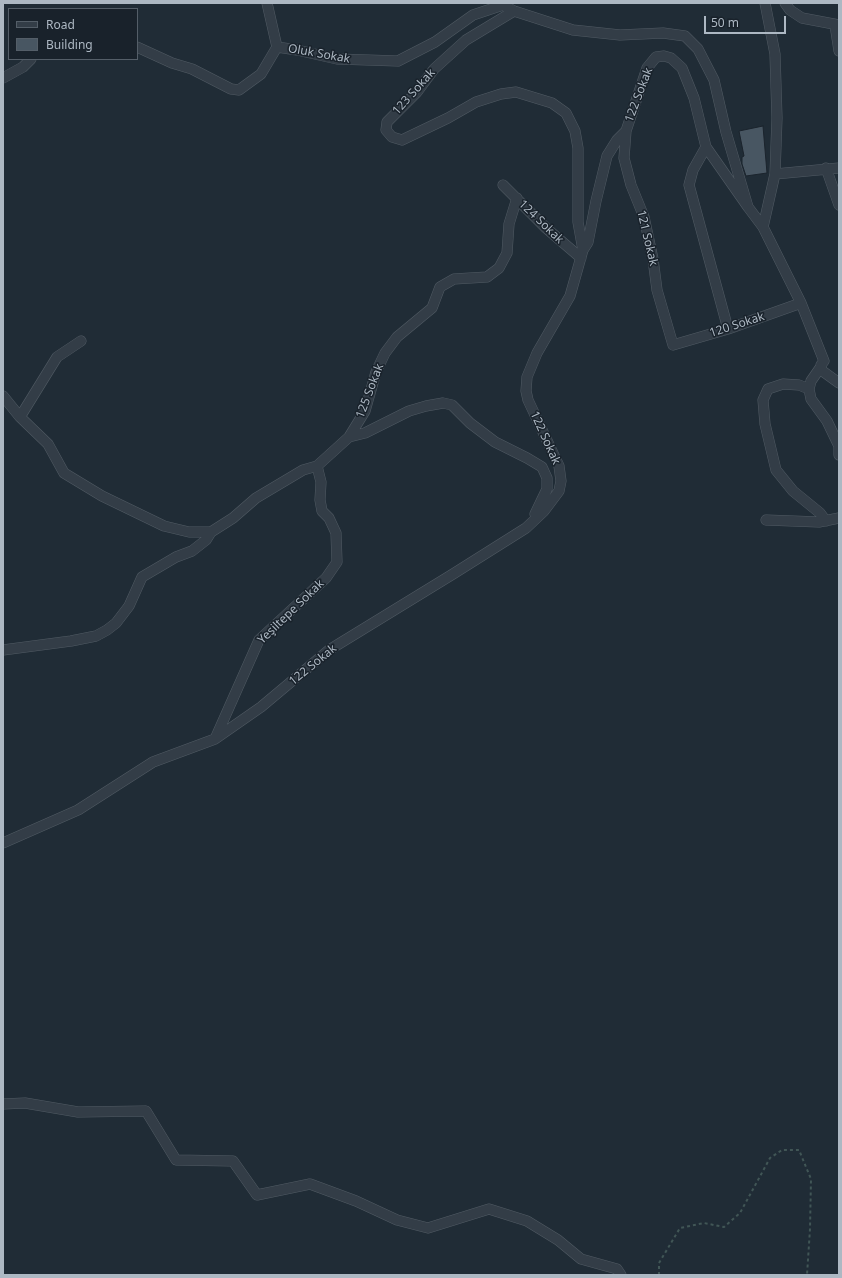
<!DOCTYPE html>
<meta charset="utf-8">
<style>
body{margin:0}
#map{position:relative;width:842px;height:1278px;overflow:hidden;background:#202c36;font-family:"Noto Sans",sans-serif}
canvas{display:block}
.frame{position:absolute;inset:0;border:4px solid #adb8c3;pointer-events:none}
.legend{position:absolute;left:8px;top:8px;width:130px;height:52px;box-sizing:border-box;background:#19222b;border:1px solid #545e68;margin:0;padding:5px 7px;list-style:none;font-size:12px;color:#adb8c3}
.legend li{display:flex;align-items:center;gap:8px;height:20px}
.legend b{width:20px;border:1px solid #545e68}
.scale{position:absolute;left:704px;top:16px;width:82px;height:18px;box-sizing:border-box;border:2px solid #adb8c3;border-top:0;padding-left:5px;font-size:12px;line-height:14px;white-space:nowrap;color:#adb8c3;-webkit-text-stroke:3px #19222b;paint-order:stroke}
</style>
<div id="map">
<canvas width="842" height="1278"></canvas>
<div class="frame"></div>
<ul class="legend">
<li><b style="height:5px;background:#333d47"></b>Road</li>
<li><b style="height:11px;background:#485662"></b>Building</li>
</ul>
<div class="scale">50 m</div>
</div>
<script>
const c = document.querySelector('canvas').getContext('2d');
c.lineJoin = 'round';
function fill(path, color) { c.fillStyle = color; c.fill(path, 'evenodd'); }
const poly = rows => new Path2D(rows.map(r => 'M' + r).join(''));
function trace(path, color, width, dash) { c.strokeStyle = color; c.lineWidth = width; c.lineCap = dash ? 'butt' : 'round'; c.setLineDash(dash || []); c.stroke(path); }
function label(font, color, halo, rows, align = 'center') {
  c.font = font + ' "Noto Sans",sans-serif'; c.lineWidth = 3; c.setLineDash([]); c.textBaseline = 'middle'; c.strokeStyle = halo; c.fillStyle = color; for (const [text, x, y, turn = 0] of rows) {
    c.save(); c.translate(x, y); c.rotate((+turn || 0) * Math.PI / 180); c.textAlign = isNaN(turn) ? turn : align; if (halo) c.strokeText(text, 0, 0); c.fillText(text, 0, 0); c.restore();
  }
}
const building = poly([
 [763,126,767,173,746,176,742,164,742,157,744,156,739,131,763,126]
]);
const path = poly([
 [659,1275,659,1263,680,1228,704,1223,724,1227,740,1213,770,1158,782,1150,799,1150,811,1179,810,1229,807,1275]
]);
const minor = poly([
 [267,3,277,47],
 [785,3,790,10,802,18,839,25],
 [514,11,466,40,434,69,417,92,387,122,386,130,392,137,402,140,448,118,476,102,501,94,516,92,552,103,566,113,575,131,578,148,578,222,583,250],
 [835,25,839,51],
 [137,47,172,63,192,69,231,89,239,90,261,74,277,47,297,50,337,59,398,61,435,42,473,15,503,5,514,11,573,30,620,35,663,33,685,36,698,49,714,80,726,132,748,207,763,227,801,303,824,361,821,365,821,370,839,383],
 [3,78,23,67,31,59],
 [626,131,624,158,631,185,644,217,653,259,657,290,673,345,728,329,801,303],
 [706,147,693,170,689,185,728,329],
 [826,168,839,205],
 [775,174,839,168],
 [503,185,546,228,581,258],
 [763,227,775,174,777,118,775,54,765,3],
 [820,368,811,381,809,389,811,399,827,421,839,446,839,455],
 [809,389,799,385,783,384,768,389,763,400,765,424,776,470,793,491,820,513,826,521],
 [3,396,20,417,48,444,64,473,102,496,164,526,189,532,211,532],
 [20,417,57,357,81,341],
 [349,437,365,433,409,411,426,406,443,403,452,405,470,423,495,442,527,458,542,467,547,478,547,489,535,514],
 [317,466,349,437,365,411,376,372,385,353,397,337,432,308,440,287,454,279,487,277,499,268,507,253,509,224,517,198],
 [766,520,819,522,839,518],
 [3,650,71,641,96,636,107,630,116,623,129,606,142,577,176,557,192,551,206,540,211,532,233,518,256,498,303,470,317,466],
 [215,739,259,640,326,578,337,562,336,533,329,518,322,511,320,500,321,482,317,466],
 [3,843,78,810,153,762,215,739,261,707,329,650,453,574,526,528,544,511,559,491,561,481,559,466,528,400,526,391,527,377,537,353,570,296,583,250,588,242,596,201,607,156,617,140,626,131,647,68,656,57,664,56,671,58,682,68,694,98,706,147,748,207],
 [3,1104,25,1103,78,1112,146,1111,176,1160,233,1161,257,1195,310,1184,356,1201,397,1220,428,1228,489,1209,527,1221,558,1240,581,1259,617,1269,621,1275]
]);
const streetNames = [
 ["Oluk Sokak",319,54,10],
 ["123 Sokak",414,92,-48],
 ["122 Sokak",639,95,-69],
 ["124 Sokak",541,222,44],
 ["121 Sokak",647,238,77],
 ["120 Sokak",737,325,-18],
 ["125 Sokak",370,391,-69],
 ["122 Sokak",545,438,66],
 ["Yeşiltepe Sokak",291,612,-44],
 ["122 Sokak",313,665,-39]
];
fill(building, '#485662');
trace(building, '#1b242d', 1);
trace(minor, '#515b64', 11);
trace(path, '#415656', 2, [3, 3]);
trace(minor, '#333d47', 10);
label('12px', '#adb8c3', '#19222b', streetNames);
</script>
